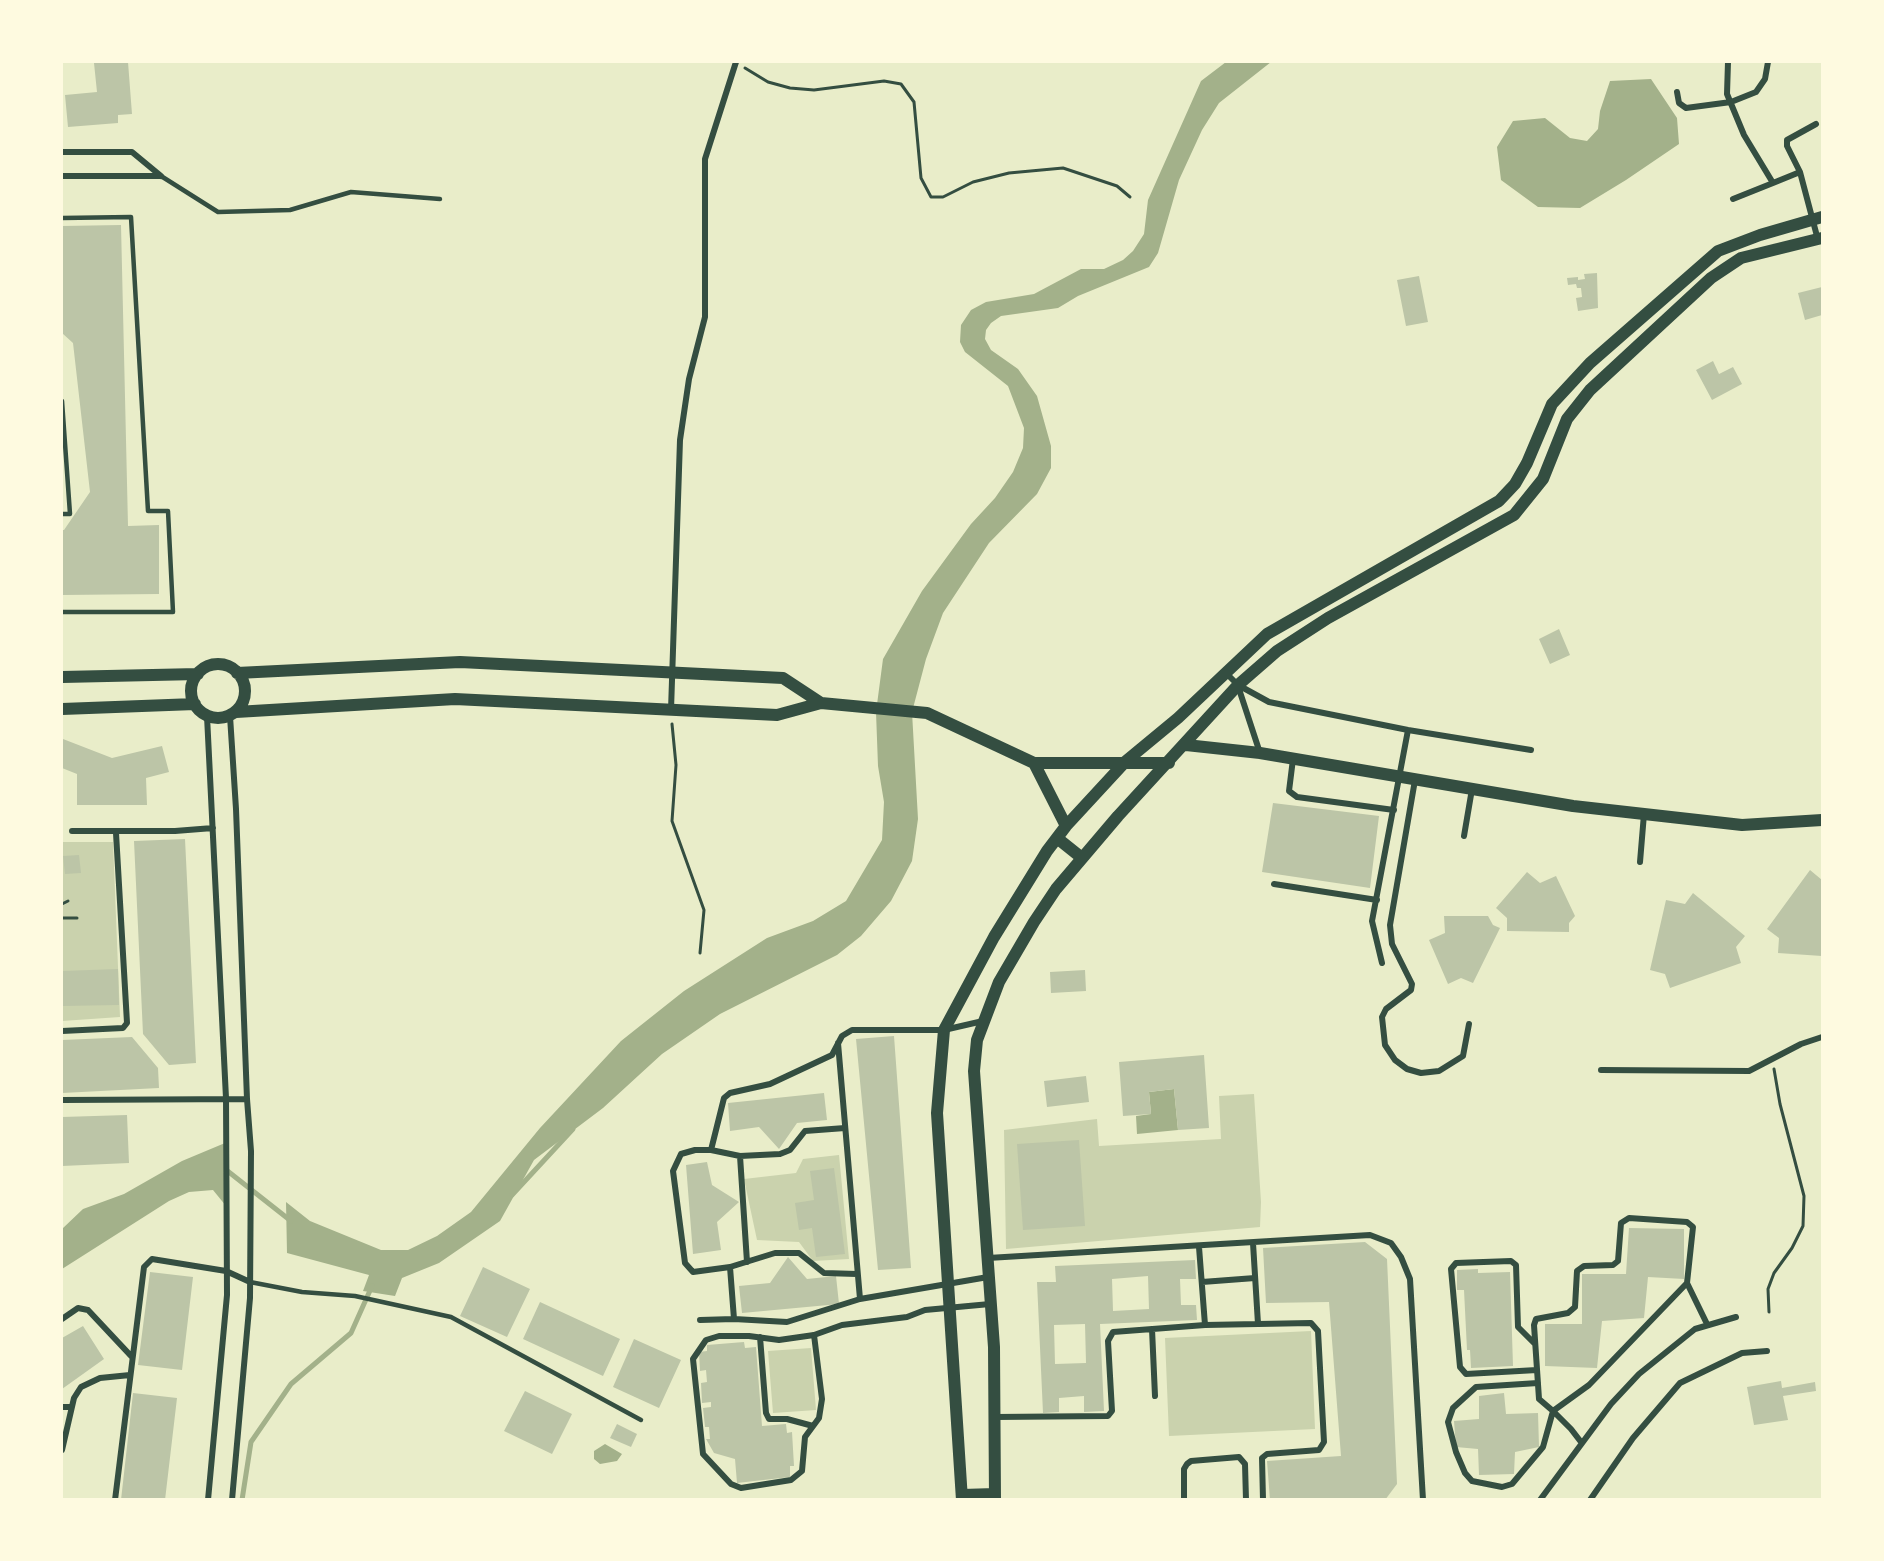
<!DOCTYPE html>
<style>
body{margin:0}
#map{position:relative;width:1884px;height:1561px;overflow:hidden;background:#e9edc9;font-family:"Exo 2",sans-serif}
canvas{display:block}
.frame{position:absolute;inset:0;border:63px solid #fefae0;pointer-events:none}
</style>
<div id="map">
<canvas width="1884" height="1561"></canvas>
<div class="frame"></div>
</div>
<script>
const c = document.querySelector('canvas').getContext('2d');
c.lineJoin = 'round';
function fill(path, color) { c.fillStyle = color; c.fill(path, 'evenodd'); }
const poly = rows => new Path2D(rows.map(r => 'M' + r).join(''));
function trace(path, color, width, dash) { c.strokeStyle = color; c.lineWidth = width; c.lineCap = dash ? 'butt' : 'round'; c.setLineDash(dash || []); c.stroke(path); }
const green = poly([
 [62,842,113,842,120,1017,62,1021],
 [1254,1094,1261,1202,1260,1227,1006,1249,1004,1130,1097,1119,1099,1146,1221,1139,1219,1096],
 [839,1155,849,1259,813,1261,799,1242,757,1240,744,1179,796,1173,803,1159],
 [1311,1331,1315,1429,1169,1436,1165,1338],
 [811,1348,816,1410,773,1413,768,1351]
]);
const water = poly([
 [1226,62,1271,62,1219,103,1202,130,1179,180,1158,253,1149,267,1078,296,1058,308,1001,316,991,323,986,330,985,339,991,350,1018,369,1037,396,1051,446,1051,468,1037,494,989,543,943,613,926,659,912,712,918,819,912,861,891,901,861,936,837,955,720,1014,662,1054,603,1108,534,1160,500,1221,439,1263,402,1278,395,1296,363,1291,369,1275,287,1253,286,1202,310,1221,381,1250,408,1250,437,1236,471,1212,540,1128,621,1041,684,991,767,938,813,921,846,901,882,840,884,802,878,766,876,712,883,659,922,591,971,524,995,498,1013,472,1023,448,1024,428,1008,386,965,352,960,342,961,325,971,310,986,302,1034,294,1081,269,1104,269,1123,260,1133,251,1144,234,1148,200,1201,81],
 [1651,79,1677,118,1679,144,1626,180,1580,208,1538,207,1501,180,1497,147,1513,121,1545,118,1570,138,1587,141,1598,129,1600,111,1610,81],
 [1174,1089,1178,1130,1137,1134,1136,1116,1151,1114,1149,1092],
 [225,1143,226,1206,213,1190,189,1192,169,1201,62,1269,62,1229,83,1209,124,1194,182,1161],
 [605,1444,622,1454,617,1461,600,1464,594,1459,594,1451]
]);
const stream = poly([
 [225,1169,291,1221],
 [512,1195,573,1129],
 [242,1500,251,1442,291,1384,351,1333,372,1286]
]);
const building = poly([
 [128,62,132,114,118,115,118,123,68,127,65,95,97,92,94,63],
 [121,225,128,526,159,525,159,594,62,595,62,530,64,530,90,492,73,343,62,333,62,226],
 [1597,273,1598,308,1578,311,1576,298,1582,297,1581,288,1577,288,1576,284,1568,285,1567,278,1578,277,1578,280,1585,279,1584,274],
 [1419,276,1428,322,1406,326,1397,280],
 [1822,287,1822,315,1805,320,1798,293],
 [1713,361,1719,374,1733,367,1742,384,1712,400,1696,370],
 [1559,629,1570,655,1550,664,1539,639],
 [63,739,112,758,162,746,169,772,146,778,147,805,77,805,77,774,62,768],
 [1273,803,1379,816,1370,888,1262,872],
 [185,839,196,1063,169,1065,143,1034,134,841],
 [79,855,81,873,65,874,63,856],
 [1810,870,1822,880,1822,956,1778,953,1779,938,1767,929],
 [1527,872,1540,883,1556,876,1575,916,1569,923,1569,932,1507,931,1507,918,1496,908],
 [1693,893,1745,936,1736,947,1741,963,1670,988,1665,974,1650,970,1666,900,1685,904],
 [1444,916,1488,916,1493,925,1500,928,1473,983,1461,978,1448,984,1429,940,1445,933],
 [118,969,119,1005,62,1006,62,971],
 [1085,970,1086,991,1051,993,1050,972],
 [894,1036,911,1268,878,1270,856,1039],
 [132,1037,158,1068,159,1088,62,1093,62,1040],
 [1204,1055,1209,1128,1178,1130,1174,1089,1149,1092,1151,1114,1123,1116,1119,1062],
 [1086,1076,1089,1102,1047,1107,1044,1081],
 [824,1093,827,1120,797,1123,779,1149,759,1127,730,1131,728,1103],
 [127,1115,129,1163,62,1166,62,1117],
 [1079,1140,1085,1226,1023,1230,1017,1144],
 [707,1162,712,1185,739,1202,717,1222,721,1250,693,1254,686,1165],
 [834,1168,845,1254,816,1257,812,1228,799,1230,795,1203,814,1200,810,1171],
 [1629,1228,1684,1229,1684,1279,1648,1277,1644,1318,1602,1321,1597,1368,1545,1366,1545,1324,1582,1324,1582,1274,1626,1274],
 [1365,1242,1387,1259,1397,1484,1385,1500,1270,1500,1267,1461,1341,1456,1329,1302,1266,1303,1263,1248],
 [788,1257,807,1279,836,1276,839,1304,742,1313,739,1286,770,1283],
 [1195,1260,1196,1279,1180,1279,1181,1305,1196,1305,1197,1320,1100,1324,1104,1411,1084,1412,1084,1396,1059,1398,1059,1412,1043,1413,1037,1282,1056,1282,1055,1266],
 [1148,1276,1149,1309,1113,1311,1112,1279],
 [1085,1324,1086,1363,1055,1364,1054,1325],
 [483,1267,530,1289,507,1337,460,1316],
 [1478,1269,1478,1273,1510,1272,1513,1366,1471,1368,1470,1350,1467,1350,1464,1290,1457,1290,1457,1270],
 [150,1272,193,1277,182,1370,138,1365],
 [540,1302,620,1339,603,1376,523,1339],
 [83,1326,104,1359,62,1389,62,1338],
 [634,1339,681,1360,659,1408,613,1387],
 [744,1342,745,1348,756,1347,762,1426,786,1424,787,1433,792,1432,794,1466,790,1466,790,1477,737,1483,735,1459,714,1453,706,1439,710,1439,709,1427,705,1427,703,1408,711,1407,711,1402,702,1403,701,1383,707,1382,706,1370,700,1371,699,1352,707,1351,707,1345],
 [1781,1381,1782,1388,1815,1382,1816,1391,1783,1396,1788,1420,1754,1425,1747,1387],
 [525,1391,572,1414,552,1454,504,1431],
 [133,1393,177,1398,165,1500,121,1500],
 [1504,1393,1506,1414,1538,1413,1539,1447,1515,1452,1514,1474,1479,1475,1478,1449,1456,1447,1454,1421,1479,1419,1479,1396],
 [617,1424,637,1434,631,1447,610,1438]
]);
const path = poly([
 [745,68,768,82,790,88,814,90,884,81,901,84,914,102,921,178,931,197,943,197,973,182,1009,173,1063,168,1117,186,1130,197],
 [672,724,676,765,672,821,704,910,700,953],
 [62,904,68,901],
 [62,918,77,918],
 [1769,1312,1768,1289,1774,1273,1792,1248,1803,1226,1804,1196,1780,1104,1774,1069]
]);
const service = poly([
 [161,176,218,212,290,210,351,192,440,199],
 [62,218,131,217,148,511,168,511,173,612,62,612],
 [62,401,70,514,62,514],
 [250,1282,302,1292,355,1296,451,1317,641,1420]
]);
const minor = poly([
 [1728,62,1727,94,1744,135,1773,183,1800,172,1818,240],
 [1677,92,1679,103,1686,108,1731,102,1756,92,1765,79,1768,62],
 [62,152,132,152,161,176],
 [1800,172,1787,146,1787,140,1816,124],
 [62,176,160,176],
 [1733,199,1773,183],
 [1225,672,1238,685,1269,702,1408,730,1531,750],
 [1238,686,1260,753],
 [671,710,680,440,689,379,705,317,705,159,736,62],
 [207,716,226,1098,227,1295,208,1500],
 [230,716,236,809,247,1099,251,1151,250,1298,232,1500],
 [1293,759,1289,791,1297,797,1394,810],
 [1415,780,1390,925,1392,944,1412,984,1411,990,1386,1009,1382,1017,1385,1045,1395,1060,1407,1069,1421,1073,1439,1071,1463,1056,1469,1024],
 [72,831,175,831,213,828],
 [1464,836,1472,789],
 [1640,862,1644,814],
 [1274,884,1377,900],
 [1382,963,1372,921,1408,730],
 [983,1021,944,1030,852,1030,842,1036,832,1055,770,1084,730,1093,724,1098,711,1150,695,1150,681,1154,673,1171,685,1263,693,1272,730,1267,734,1319,787,1322,860,1299,988,1277],
 [62,1031,123,1028,127,1023,116,833],
 [838,1043,860,1299],
 [1601,1070,1749,1071,1801,1044,1822,1037],
 [62,1100,247,1099],
 [711,1150,740,1156,747,1262],
 [740,1156,780,1154,790,1150,805,1131,845,1128],
 [1253,1243,1258,1324],
 [988,1258,1370,1235,1391,1243,1401,1257,1410,1279,1423,1500],
 [730,1267,775,1253,799,1253,824,1273,857,1274],
 [1202,1282,1255,1278],
 [1687,1283,1707,1324],
 [62,1319,78,1308,88,1310,132,1357],
 [700,1320,734,1319],
 [1205,1325,1311,1323,1318,1331,1324,1442,1319,1450,1267,1454,1262,1458,1263,1500],
 [1152,1329,1155,1396],
 [814,1335,822,1399,819,1418,805,1437,802,1471,791,1480,741,1488,731,1484,703,1454,693,1359,706,1340,719,1336,749,1336,779,1340,814,1335,842,1325,907,1317,925,1310,990,1304],
 [760,1337,766,1413,769,1419,787,1419,813,1426],
 [1535,1344,1518,1327,1516,1265,1511,1261,1456,1263,1451,1269,1460,1367,1466,1374,1537,1370],
 [1538,1383,1476,1387,1453,1408,1448,1422,1456,1452,1465,1473,1472,1481,1502,1487,1512,1484,1543,1447,1553,1411,1589,1385,1687,1283,1693,1227,1687,1222,1629,1218,1621,1223,1618,1261,1613,1265,1584,1266,1577,1271,1575,1307,1568,1313,1536,1319,1534,1325,1539,1399,1553,1411,1571,1429,1581,1442],
 [62,1407,71,1407],
 [995,1417,1108,1416,1112,1411,1108,1341,1113,1332,1205,1325,1199,1247],
 [62,1450,74,1398,81,1387,100,1378,130,1375],
 [115,1500,144,1267,152,1259,226,1271,250,1282],
 [1184,1500,1184,1469,1187,1464,1191,1461,1239,1457,1245,1464,1246,1500],
 [1540,1500,1611,1404,1639,1374,1695,1329,1736,1317],
 [1590,1500,1633,1438,1680,1383,1742,1353,1767,1351]
]);
const secondary = poly([
 '191 691a27 27 0 1 1 54 0a27 27 0 1 1-54 0Z',
 [237,673,460,662,783,678,821,703],
 [62,677,198,674],
 [62,709,195,704],
 [236,712,455,699,777,715,821,703,927,713,1034,763,1169,763],
 [1186,745,1260,753,1573,806,1742,825,1822,820],
 [1034,763,1066,826],
 [1057,838,1082,858],
 [962,1495,995,1494],
 [962,1500,937,1113,944,1030,994,937,1047,851,1066,826,1126,761,1178,718,1267,634,1499,501,1515,484,1527,463,1552,404,1590,363,1718,251,1760,235,1822,217],
 [995,1500,994,1347,974,1071,977,1040,999,982,1034,922,1056,889,1118,816,1238,685,1277,651,1328,618,1514,515,1543,479,1567,419,1590,390,1711,278,1741,258,1822,238]
]);
fill(green, '#cad2ad');
fill(water, '#a3b18a');
trace(stream, '#a3b18a', 5);
fill(building, '#bcc5a7');
trace(path, '#344e41', 3);
trace(service, '#344e41', 4.5);
trace(minor, '#344e41', 6);
trace(secondary, '#344e41', 12);
</script>
